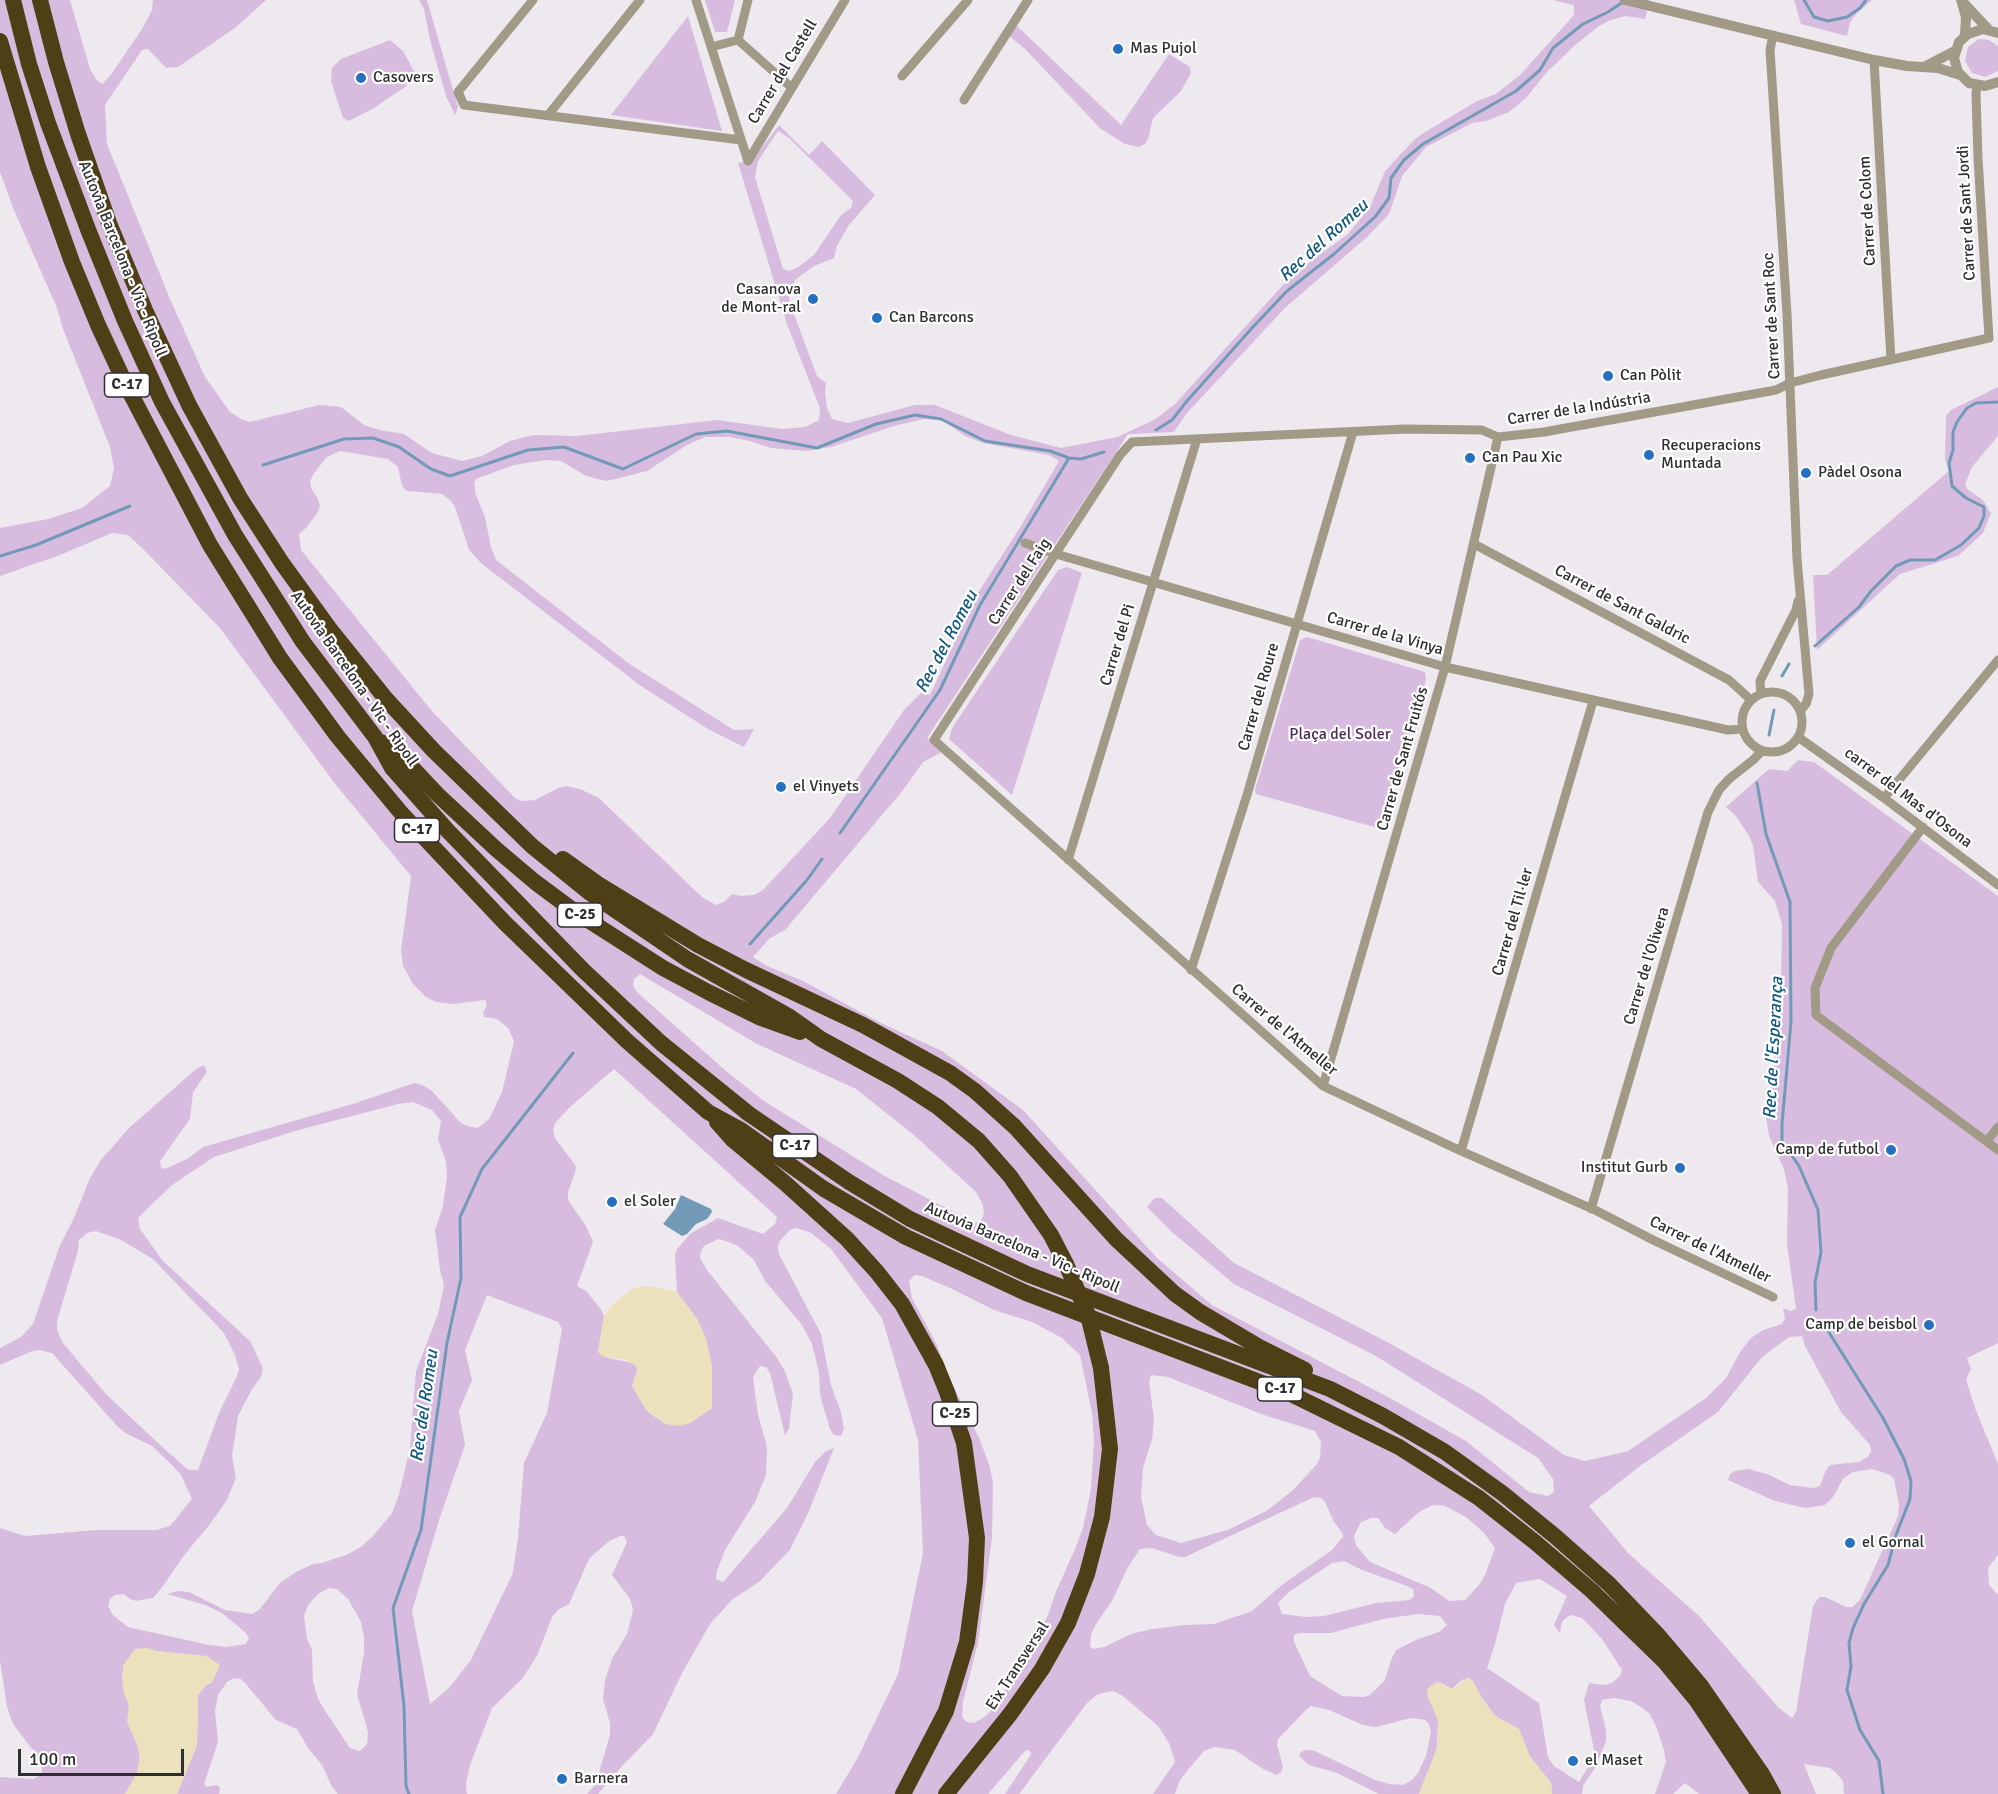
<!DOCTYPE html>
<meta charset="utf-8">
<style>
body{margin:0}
#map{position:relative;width:1998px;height:1794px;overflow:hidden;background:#ede9ee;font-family:Signika,sans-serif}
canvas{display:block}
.scale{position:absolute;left:18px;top:1749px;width:166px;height:27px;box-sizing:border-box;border:3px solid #2f2e30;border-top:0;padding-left:8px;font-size:18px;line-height:21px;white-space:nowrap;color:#2f2e30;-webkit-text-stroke:4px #fff;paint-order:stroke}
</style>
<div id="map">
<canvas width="1998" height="1794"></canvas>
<div class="scale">100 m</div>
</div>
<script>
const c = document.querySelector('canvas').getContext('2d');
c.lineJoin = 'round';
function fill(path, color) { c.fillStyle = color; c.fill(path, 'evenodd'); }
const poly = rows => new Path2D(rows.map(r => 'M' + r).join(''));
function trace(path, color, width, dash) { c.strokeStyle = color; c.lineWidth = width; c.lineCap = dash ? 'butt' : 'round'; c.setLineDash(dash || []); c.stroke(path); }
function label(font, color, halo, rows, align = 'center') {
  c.font = font + ' Signika,sans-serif'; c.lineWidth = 4.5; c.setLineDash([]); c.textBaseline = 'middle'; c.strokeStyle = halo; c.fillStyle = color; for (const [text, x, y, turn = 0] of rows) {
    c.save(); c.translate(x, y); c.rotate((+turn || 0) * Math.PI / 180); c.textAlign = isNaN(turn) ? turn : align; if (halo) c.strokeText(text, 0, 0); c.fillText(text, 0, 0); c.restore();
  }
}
const green = poly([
 [0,0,70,0,90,69,96,79,102,84,110,76,142,29,152,10,153,0,266,0,235,28,178,67,166,68,148,49,142,50,105,105,107,144,170,299,205,377,230,412,243,420,250,422,319,405,341,407,364,425,380,430,404,434,432,453,462,461,482,456,510,441,533,435,577,436,717,420,782,429,805,427,819,420,820,408,787,324,738,163,753,159,779,125,809,155,822,141,875,195,849,225,837,246,834,258,814,266,796,279,790,290,789,301,817,376,826,383,825,393,827,408,832,419,848,423,915,405,935,405,1011,435,1061,448,1117,437,1156,419,1175,404,1293,274,1348,234,1370,207,1385,171,1415,139,1425,132,1477,101,1496,94,1520,75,1574,15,1574,5,1553,0,1650,0,1645,19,1626,16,1610,20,1598,27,1575,45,1546,73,1526,98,1509,112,1486,121,1472,123,1426,147,1402,176,1389,214,1367,237,1285,308,1187,413,1174,432,1128,434,927,738,942,752,923,762,904,789,785,930,770,938,753,957,767,966,803,981,879,1022,942,1051,1023,1110,1157,1258,1212,1305,1388,1397,1466,1441,1529,1492,1548,1496,1554,1492,1553,1479,1538,1458,1376,1356,1234,1284,1172,1232,1147,1207,1155,1198,1162,1198,1234,1263,1389,1343,1482,1395,1564,1455,1585,1461,1628,1451,1706,1398,1726,1378,1740,1352,1751,1338,1763,1330,1782,1324,1785,1318,1783,1308,1790,1311,1796,1309,1787,1244,1788,1188,1784,1169,1769,1136,1766,1117,1773,1078,1781,991,1782,924,1775,901,1758,882,1753,846,1749,836,1736,816,1726,807,1769,769,1787,771,1798,760,1814,762,1998,896,1998,1343,1967,1358,1971,1369,1966,1379,1975,1408,1998,1464,1998,1555,1988,1568,1989,1585,1998,1595,1998,1794,1844,1794,1843,1781,1835,1772,1830,1768,1804,1764,1816,1794,1699,1794,1685,1783,1673,1794,1655,1794,1666,1762,1664,1750,1656,1726,1650,1714,1641,1707,1631,1701,1614,1698,1602,1700,1600,1706,1606,1730,1606,1741,1595,1768,1583,1786,1582,1794,1552,1794,1551,1783,1529,1755,1519,1729,1495,1716,1478,1692,1463,1679,1452,1689,1439,1682,1432,1706,1438,1720,1437,1748,1419,1794,1379,1794,1337,1773,1309,1765,1299,1756,1301,1752,1305,1750,1315,1751,1375,1780,1389,1784,1403,1785,1412,1780,1418,1773,1426,1756,1431,1732,1429,1724,1425,1720,1411,1718,1376,1727,1363,1725,1329,1710,1311,1706,1306,1710,1278,1739,1277,1744,1283,1767,1281,1772,1277,1775,1263,1769,1235,1750,1215,1747,1204,1751,1186,1772,1179,1782,1175,1794,1153,1794,1175,1762,1169,1743,1158,1726,1123,1696,1113,1691,1098,1694,1087,1703,1019,1794,1005,1794,1030,1756,1031,1753,1028,1750,1025,1751,988,1794,836,1794,857,1759,898,1674,923,1553,918,1440,882,1318,831,1249,811,1233,797,1228,790,1230,780,1241,778,1247,779,1254,821,1334,831,1385,841,1412,844,1429,841,1436,834,1435,830,1429,820,1395,819,1372,812,1344,802,1325,765,1281,754,1260,738,1246,726,1241,718,1239,704,1246,701,1251,700,1258,707,1270,777,1358,785,1371,793,1394,789,1429,785,1435,770,1373,766,1367,760,1366,753,1377,758,1415,767,1446,766,1475,755,1502,725,1550,717,1571,716,1579,723,1582,787,1508,815,1462,826,1451,834,1448,809,1511,790,1550,759,1582,733,1599,710,1624,682,1673,653,1734,623,1765,598,1794,587,1794,594,1786,598,1776,610,1735,610,1723,603,1699,605,1680,612,1659,627,1634,633,1610,630,1599,612,1575,627,1542,624,1536,620,1536,609,1541,589,1559,569,1604,558,1610,552,1617,537,1656,522,1679,492,1708,470,1765,466,1784,467,1794,338,1794,331,1785,322,1765,308,1748,297,1729,276,1720,246,1684,241,1679,234,1678,227,1682,218,1695,215,1711,218,1742,204,1784,206,1787,217,1785,220,1788,219,1794,177,1794,197,1745,198,1695,206,1685,185,1654,156,1651,147,1648,124,1664,122,1677,124,1693,129,1704,128,1724,137,1744,140,1757,137,1773,125,1794,0,1794,0,1777,34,1779,42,1773,42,1770,41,1761,13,1724,7,1707,0,1660,0,1528,25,1536,96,1530,156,1530,170,1526,192,1499,181,1475,173,1466,152,1446,127,1434,118,1427,52,1353,38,1350,30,1352,0,1365,0,1348,21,1337,33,1324,60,1245,74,1218,90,1178,101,1160,129,1128,196,1069,204,1065,207,1072,193,1092,190,1119,160,1161,161,1167,165,1169,187,1159,203,1147,356,1103,414,1083,422,1085,431,1090,460,1122,467,1126,478,1128,489,1119,502,1092,514,1041,508,1028,497,1019,485,1017,483,1014,487,1004,485,1000,453,1004,436,1002,426,997,413,984,403,966,401,950,411,876,336,785,220,628,144,550,128,535,112,533,60,555,0,576,0,528,48,519,82,508,110,486,114,468,110,447,63,329,57,308,13,208,0,172],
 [778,131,789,138,853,201,851,208,841,215,814,255,797,268,789,271,783,269,755,177,758,161],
 [924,419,942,420,965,436,983,443,1049,455,1059,461,1021,526,977,594,930,695,921,693,904,710,830,818,763,890,754,895,741,896,732,894,724,902,716,905,702,897,599,798,580,789,566,786,558,788,535,800,521,801,515,798,431,710,301,550,299,534,307,527,318,512,320,506,318,499,311,488,310,481,314,473,327,457,340,451,388,459,398,467,402,486,407,491,442,494,451,501,455,507,469,550,482,564,641,686,708,729,744,747,754,729,734,730,628,663,496,560,491,547,485,517,476,495,474,484,476,479,514,465,546,460,561,461,586,476,607,481,647,471,687,445,705,437,730,437,750,441,771,448,806,451,831,447,894,426],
 [640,974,757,1044,856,1089,914,1135,976,1192,983,1205,984,1213,981,1221,975,1223,969,1220,883,1175,764,1101,726,1071,638,993,633,986,634,979],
 [614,1069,777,1217,775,1224,763,1234,718,1218,690,1234,677,1249,675,1256,677,1292,697,1319,709,1352,712,1367,712,1408,690,1423,665,1424,647,1411,632,1386,638,1368,633,1363,608,1358,598,1352,604,1316,600,1308,586,1291,577,1286,593,1242,586,1226,568,1200,568,1192,575,1173,576,1166,555,1138,553,1130,556,1122,569,1108],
 [413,1102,432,1110,441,1121,438,1139,446,1162,447,1177,443,1206,435,1230,440,1270,444,1285,438,1314,416,1371,410,1447,399,1495,392,1513,374,1535,361,1547,346,1555,322,1563,313,1564,296,1572,280,1583,259,1610,252,1614,225,1610,189,1592,178,1591,167,1594,205,1605,222,1613,245,1632,249,1638,246,1644,226,1647,209,1645,128,1627,113,1615,108,1606,110,1599,115,1595,124,1594,130,1599,136,1601,153,1598,163,1586,185,1554,210,1524,227,1500,236,1478,232,1456,238,1416,252,1389,261,1377,263,1369,251,1342,163,1261,140,1229,138,1218,172,1185,214,1157,295,1131,398,1104],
 [96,1231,121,1240,153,1259,224,1333,235,1355,239,1369,237,1376,219,1413,198,1470,189,1470,186,1468,159,1444,105,1393,63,1343,57,1330,57,1321,78,1251,79,1240,87,1233],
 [915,1275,922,1276,950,1288,994,1310,1032,1322,1062,1338,1080,1355,1092,1413,1094,1440,1091,1489,1083,1528,1075,1549,1055,1594,1048,1615,1030,1649,996,1705,986,1716,974,1723,967,1722,962,1717,963,1702,978,1643,992,1538,993,1484,990,1467,979,1438,948,1375,937,1345,912,1298,909,1281],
 [487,1295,558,1322,562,1329,547,1413,524,1463,518,1537,513,1573,471,1660,449,1688,430,1704,412,1611,440,1517,465,1445,459,1411,472,1380,465,1350],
 [1802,1336,1805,1346,1841,1412,1870,1445,1871,1451,1868,1457,1859,1462,1830,1465,1826,1470,1820,1486,1814,1488,1790,1485,1767,1474,1748,1469,1735,1471,1730,1474,1728,1480,1775,1501,1805,1508,1825,1505,1833,1497,1843,1479,1853,1472,1872,1469,1890,1475,1894,1479,1899,1505,1898,1516,1860,1600,1852,1607,1846,1607,1825,1597,1819,1597,1813,1606,1796,1712,1792,1718,1779,1708,1699,1616,1628,1553,1589,1506,1640,1466,1718,1412,1762,1357,1789,1337],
 [1151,1375,1168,1377,1261,1414,1315,1431,1321,1442,1320,1458,1317,1464,1293,1490,1268,1510,1230,1529,1181,1543,1156,1535,1147,1525,1141,1497,1143,1468,1152,1440,1154,1419,1149,1382],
 [1314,1497,1321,1498,1325,1502,1334,1522,1343,1534,1343,1537,1332,1550,1283,1584,1252,1611,1214,1624,1185,1625,1152,1629,1131,1634,1104,1647,1093,1649,1090,1646,1091,1635,1096,1624,1112,1601,1128,1567,1140,1549,1152,1548,1179,1557,1185,1557],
 [1433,1505,1445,1506,1466,1517,1484,1533,1495,1548,1485,1575,1480,1584,1465,1600,1449,1601,1431,1588,1370,1562,1356,1545,1354,1536,1361,1522,1372,1518,1378,1518,1385,1528,1395,1534,1419,1512],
 [1344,1561,1362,1570,1407,1586,1413,1589,1414,1596,1410,1600,1376,1603,1324,1616,1306,1617,1282,1614,1278,1603,1289,1592,1332,1563],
 [1540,1579,1567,1596,1554,1625,1560,1633,1562,1622,1566,1618,1571,1615,1582,1618,1602,1639,1622,1670,1620,1676,1612,1683,1604,1685,1589,1683,1584,1700,1595,1755,1579,1782,1554,1766,1548,1757,1539,1703,1487,1668,1495,1644,1505,1604,1516,1583],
 [329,1588,337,1589,348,1599,361,1622,364,1637,364,1653,357,1694,368,1732,367,1744,360,1751,350,1748,326,1712,318,1699,313,1681,312,1650,307,1639,304,1616,308,1605,318,1594],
 [1418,1614,1440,1616,1447,1625,1439,1632,1418,1639,1396,1650,1391,1660,1385,1680,1370,1695,1364,1697,1342,1696,1310,1676,1294,1642,1294,1635,1300,1633,1331,1633,1383,1619],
 [419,0,427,0,458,107,455,115,446,96,431,44,424,9],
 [705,0,735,0,727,32,715,32],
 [1794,0,1872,0,1856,14,1850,23,1847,36,1801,24],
 [688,16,722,131,611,115],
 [1016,25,1121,125,1169,54,1190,67,1191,73,1181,91,1153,118,1148,139,1145,144,1139,147,1125,144,1101,129,1024,48,1009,36],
 [1979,39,1989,40,1998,46,1998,71,1985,77,1972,73,1965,61,1968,47],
 [390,40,403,51,414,71,413,78,405,87,374,108,349,121,343,118,331,81,332,68,341,59],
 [1998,387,1998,436,1972,467,1965,484,1967,489,1983,500,1991,513,1983,533,1958,556,1900,574,1817,650,1813,575,1827,575,1949,471,1945,459,1946,416,1951,410],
 [1067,567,1082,573,1012,795,949,739,952,728,1058,570],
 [1307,637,1425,672,1426,680,1382,824,1378,828,1256,794,1255,790,1300,640]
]);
const sand = poly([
 [648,1286,677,1292,697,1319,706,1338,712,1367,712,1408,690,1423,679,1426,665,1424,647,1411,632,1386,638,1371,635,1365,623,1359,604,1357,598,1352,604,1316,613,1304,634,1288],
 [147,1648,156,1651,207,1656,220,1665,212,1683,206,1685,198,1695,197,1745,177,1794,125,1794,137,1773,140,1757,137,1744,127,1721,129,1705,124,1693,122,1677,124,1664,135,1649],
 [1468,1677,1473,1681,1481,1697,1495,1716,1519,1729,1529,1755,1551,1783,1552,1794,1419,1794,1437,1748,1438,1739,1438,1720,1428,1698,1427,1689,1436,1682,1449,1688,1455,1688]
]);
const water = poly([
 [681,1195,711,1209,712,1212,707,1219,696,1224,687,1234,682,1236,663,1224,675,1209]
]);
const stream = poly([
 [1804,0,1814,17,1828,21,1847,17,1860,8,1866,0],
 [1156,430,1172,420,1187,401,1252,328,1287,291,1334,254,1375,217,1389,198,1391,178,1404,160,1423,144,1516,91,1540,70,1553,48,1583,24,1608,12,1623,2],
 [263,465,344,439,373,438,399,447,431,469,450,476,528,450,564,447,623,469,696,434,727,431,817,448,876,424,915,415,941,419,985,441,1050,451,1069,458,1081,459,1104,452],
 [0,556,36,545,130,506],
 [1815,646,1859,607,1871,591,1896,566,1910,560,1935,560,1961,545,1979,528,1984,516,1984,507,1966,498,1952,486,1949,463,1953,450,1953,432,1957,422,1967,408,1976,403,1998,402],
 [1782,676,1789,664],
 [1769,735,1774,710],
 [1757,783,1766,834,1790,902,1791,1022,1782,1124,1782,1141,1799,1166,1818,1210,1821,1252,1815,1283,1816,1310],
 [840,833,940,690,980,605,1069,458],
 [750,944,807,880,822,859],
 [1823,1323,1883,1418,1904,1459,1911,1481,1910,1499,1896,1535,1888,1565,1864,1604,1853,1628,1849,1643,1851,1666,1847,1690,1860,1730,1879,1761,1883,1794],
 [409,1794,406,1786,404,1706,393,1608,421,1530,447,1343,461,1278,460,1217,482,1169,573,1053]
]);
const minor = poly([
 [533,0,458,92,464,105,741,140],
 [696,0,748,161],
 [1773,35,1770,50,1787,314,1797,559,1809,694,1806,704,1800,711],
 [738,40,792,88],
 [711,47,738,40,748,0],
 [1874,60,1891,360],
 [902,76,968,0],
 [964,100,1028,0],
 [549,114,640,0],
 [748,161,845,0],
 [1025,543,1056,554,1445,667,1728,730,1742,729],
 [1474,544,1729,680,1751,700],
 '1742 722a30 30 0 1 1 60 0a30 30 0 1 1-60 0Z',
 [1761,694,1760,681,1796,610,1798,601],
 [1798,737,1884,798,1998,885],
 [1884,798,1998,660],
 [1923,827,1831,948,1815,988,1816,1015,1998,1150],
 [1068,860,1197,439],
 [1191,970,1247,795,1353,432],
 [1323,1086,1445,667,1498,437],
 [1987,1141,1998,1127],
 [1461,1151,1593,701],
 [1591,1209,1708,812,1719,790,1729,779,1753,760,1762,751],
 [1773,1297,1653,1240,1597,1211,1461,1151,1323,1086,934,740,1120,455,1132,442,1405,429,1482,430,1498,437,1544,432,1776,390,1790,383,1821,375,1989,338,1978,158,1976,94,1977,86]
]);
const tertiary = poly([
 [1625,0,1874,60,1907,66,1938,68,1960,75],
 [1961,0,1989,30],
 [1962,3,1966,17,1965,35],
 [1998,33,1983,29,1968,34,1959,42,1954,58,1958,72,1969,83,1985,86,1998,82],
 [1926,66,1955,51]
]);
const motorway = poly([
 [13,0,29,64,48,123,89,232,125,321,162,402,235,535,303,642,375,737,392,768,448,831,583,970,661,1043,749,1114,849,1182,910,1219,1027,1274,1330,1389,1383,1416,1445,1452,1502,1493,1556,1537,1609,1584,1657,1634,1701,1686,1762,1774,1773,1794],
 [40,0,56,62,78,134,109,223,145,310,189,405,240,498,282,563,329,628,386,699,434,751,532,846,590,893,687,959,790,1017,821,1039,898,1081,938,1107,979,1141,1010,1176,1051,1235,1066,1264],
 [0,41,38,167,72,262,98,325,125,383,210,545,280,658,338,737,402,814,505,923,627,1041,708,1112,741,1130,824,1189,906,1237,1026,1293,1291,1394,1399,1447,1479,1498,1536,1543,1592,1591,1664,1661,1697,1701,1759,1794],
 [381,742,404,759,437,794,496,849,535,882,574,911,663,968,710,993,761,1018,800,1032],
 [563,859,598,884,698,945,746,970,863,1025,950,1073,975,1091,1015,1127,1116,1239,1175,1294,1200,1312,1259,1347,1305,1370],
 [717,1122,732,1139,785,1183,847,1239,877,1272,902,1304,936,1365,947,1392,964,1443,977,1538,975,1582,967,1642,946,1711,903,1794],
 [946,1794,1011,1713,1042,1669,1068,1623,1087,1574,1102,1517,1110,1449,1101,1368]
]);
const motorwayBridge = poly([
 [1066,1264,1088,1315,1101,1368]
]);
const markers = [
 [1118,49,6,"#2570c0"],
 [361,78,6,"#2570c0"],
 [813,299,6,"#2570c0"],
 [877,318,6,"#2570c0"],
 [1608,376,6,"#2570c0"],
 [1649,455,6,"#2570c0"],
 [1470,458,6,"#2570c0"],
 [1806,473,6,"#2570c0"],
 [781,787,6,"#2570c0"],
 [1891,1150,6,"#2570c0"],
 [1680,1168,6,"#2570c0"],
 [612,1202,6,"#2570c0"],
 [1929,1325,6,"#2570c0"],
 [1850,1543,6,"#2570c0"],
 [1573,1761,6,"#2570c0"],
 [562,1779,6,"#2570c0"]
];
const shields = [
 [127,385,45],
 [417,830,45],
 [580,915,45],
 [795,1146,45],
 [1280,1389,45],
 [955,1414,45]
];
const shieldNames = [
 ["C-17",127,385],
 ["C-17",417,830],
 ["C-25",580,915],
 ["C-17",795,1146],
 ["C-17",1280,1389],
 ["C-25",955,1414]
];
const poiNames = [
 ["Mas Pujol",1130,49],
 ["Casovers",373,78],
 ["Casanova",801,290,"right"],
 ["de Mont-ral",801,308,"right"],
 ["Can Barcons",889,318],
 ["Can Pòlit",1620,376],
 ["Recuperacions",1661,446],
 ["Muntada",1661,464],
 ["Can Pau Xic",1482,458],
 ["Pàdel Osona",1818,473],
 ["el Vinyets",793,787],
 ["Camp de futbol",1879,1150,"right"],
 ["Institut Gurb",1668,1168,"right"],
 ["el Soler",624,1202],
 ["Camp de beisbol",1917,1325,"right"],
 ["el Gornal",1862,1543],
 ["el Maset",1585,1761],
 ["Barnera",574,1779]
];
const streetNames = [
 ["Carrer del Castell",783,72,-59],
 ["Carrer de Colom",1868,211,-93],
 ["Carrer de Sant Jordi",1967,213,-93],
 ["Autovia Barcelona - Vic - Ripoll",122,259,68],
 ["Carrer de Sant Roc",1772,316,-93],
 ["Carrer de la Indústria",1579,409,-9],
 ["Carrer del Faig",1020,582,-57],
 ["Carrer de Sant Galdric",1622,605,28],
 ["Carrer de la Vinya",1385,634,16],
 ["Carrer del Pi",1118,645,-73],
 ["Autovia Barcelona - Vic - Ripoll",354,679,55],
 ["Carrer del Roure",1259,697,-74],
 ["Carrer de Sant Fruitós",1403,759,-74],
 ["carrer del Mas d'Osona",1908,798,37],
 ["Carrer del Til·ler",1513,922,-74],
 ["Carrer de l'Olivera",1647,966,-73],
 ["Carrer de l'Atmeller",1284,1030,40],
 ["Autovia Barcelona - Vic - Ripoll",1022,1248,23],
 ["Carrer de l'Atmeller",1710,1250,26],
 ["Eix Transversal",1018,1666,-57]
];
const parkNames = [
 ["Plaça del Soler",1340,735]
];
const waterNames = [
 ["Rec del Romeu",1324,241,-42],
 ["Rec del Romeu",947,642,-62],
 ["Rec de l'Esperança",1774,1048,-87],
 ["Rec del Romeu",425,1406,-82]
];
fill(green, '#d8bcdf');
fill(sand, '#ebe1bc');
fill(water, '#729ab7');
trace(stream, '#729ab7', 3);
trace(minor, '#a19a87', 9);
trace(tertiary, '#a19a87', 10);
trace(motorway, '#4e3f16', 16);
trace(motorwayBridge, '#4e3f16', 16);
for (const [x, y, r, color] of markers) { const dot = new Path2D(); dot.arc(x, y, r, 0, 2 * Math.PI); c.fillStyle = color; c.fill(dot); trace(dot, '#fff', 2); }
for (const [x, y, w] of shields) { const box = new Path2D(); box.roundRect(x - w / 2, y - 12, w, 24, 4.5); c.fillStyle = '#fff'; c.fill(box); trace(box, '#2f2e30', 1.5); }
label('bold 15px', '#2f2e30', null, shieldNames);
label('16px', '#2f2e30', '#fff', poiNames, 'left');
label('16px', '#2f2e30', '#fff', streetNames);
label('16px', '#4d2756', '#fff', parkNames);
label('italic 18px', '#12587f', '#fff', waterNames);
</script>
